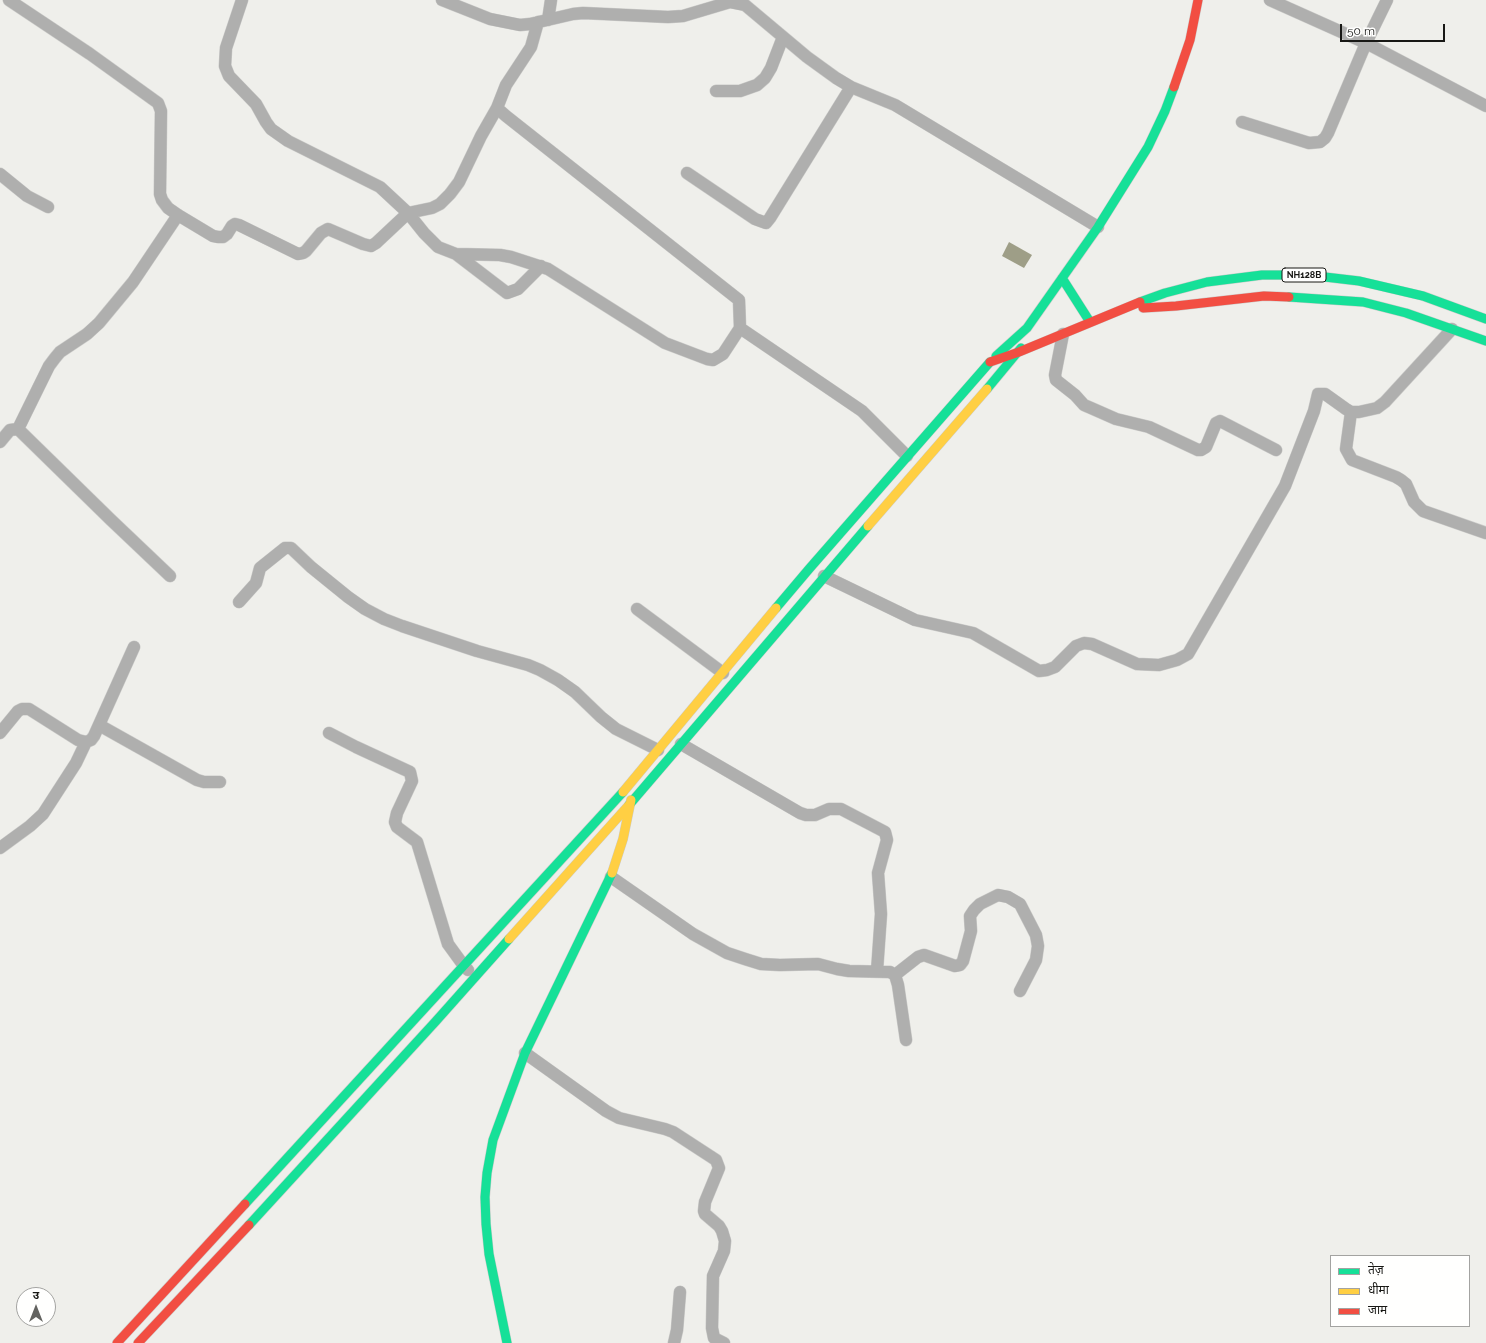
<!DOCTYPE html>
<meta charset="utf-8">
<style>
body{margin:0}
#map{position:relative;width:1486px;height:1343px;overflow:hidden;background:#efefeb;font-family:Raleway,"Noto Sans Devanagari",sans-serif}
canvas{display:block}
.legend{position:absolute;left:1330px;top:1255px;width:140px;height:72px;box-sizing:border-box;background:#fffffe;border:1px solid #a3a3a1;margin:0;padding:5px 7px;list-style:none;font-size:12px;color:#181815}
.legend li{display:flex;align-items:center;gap:8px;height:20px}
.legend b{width:20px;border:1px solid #a3a3a1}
.north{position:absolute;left:16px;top:1287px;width:40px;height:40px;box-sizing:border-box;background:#fffffe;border:1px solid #a3a3a1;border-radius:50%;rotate:0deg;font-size:11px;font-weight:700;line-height:16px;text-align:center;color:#181815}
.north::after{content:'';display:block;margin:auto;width:14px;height:18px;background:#636360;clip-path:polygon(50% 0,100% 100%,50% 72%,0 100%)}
.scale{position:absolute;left:1340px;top:24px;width:105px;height:18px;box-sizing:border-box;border:2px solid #181815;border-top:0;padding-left:5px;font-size:12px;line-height:14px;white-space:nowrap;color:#181815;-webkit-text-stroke:3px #fffffe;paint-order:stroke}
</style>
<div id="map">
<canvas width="1486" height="1343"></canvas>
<ul class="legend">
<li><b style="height:5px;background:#16e098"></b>तेज़</li>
<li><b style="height:5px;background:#ffcf43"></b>धीमा</li>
<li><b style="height:5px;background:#f24e42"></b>जाम</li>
</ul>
<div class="north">उ</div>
<div class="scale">50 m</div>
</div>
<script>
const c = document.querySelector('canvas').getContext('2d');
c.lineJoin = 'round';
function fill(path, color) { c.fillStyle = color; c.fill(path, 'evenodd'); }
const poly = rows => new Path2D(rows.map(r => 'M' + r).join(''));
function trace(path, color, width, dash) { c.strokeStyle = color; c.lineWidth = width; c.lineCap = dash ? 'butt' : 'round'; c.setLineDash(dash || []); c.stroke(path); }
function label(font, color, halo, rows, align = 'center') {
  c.font = font + ' Raleway,sans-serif'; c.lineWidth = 3; c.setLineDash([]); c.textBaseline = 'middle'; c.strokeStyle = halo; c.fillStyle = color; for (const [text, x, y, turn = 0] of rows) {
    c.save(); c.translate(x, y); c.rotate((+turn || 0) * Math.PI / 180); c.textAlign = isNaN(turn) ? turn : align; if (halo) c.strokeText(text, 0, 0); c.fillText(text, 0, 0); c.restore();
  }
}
const building = poly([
 [1009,242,1032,255,1024,268,1002,256]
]);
const street = poly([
 [9,0,90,54,158,103,161,111,160,194,162,200,168,208,178,215,213,236,218,237,223,237,227,234,232,226,235,224,239,225,298,254,303,253,306,251,321,233,328,229,363,244,371,246,376,243,408,213,432,208,440,204,450,194,459,182,481,136,497,108,506,85,531,47,538,22],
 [242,0,226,48,225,66,229,76,256,104,266,122,271,129,288,141,380,187,408,213,424,233,438,247,456,254,500,255,511,257,548,269,665,343,707,359,713,360,723,354,740,328],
 [442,0,490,19,520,25,530,24,573,14,583,13,668,17,683,16,730,2,745,5,807,57,836,78,851,87,895,105,1098,227],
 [1270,0,1366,43,1486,106],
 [548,20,551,0],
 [716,91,740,91,757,85,765,78,771,68,783,37],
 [497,108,506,116,739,300,740,328,862,411,907,456],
 [1242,122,1309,143,1320,142,1325,138,1328,133,1366,43,1387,0],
 [687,173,755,219,766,223,770,218,851,87],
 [0,174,27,196,48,207],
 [456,254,507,293,518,289,541,266],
 [1063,334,1055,375,1056,380,1075,395,1084,405,1091,408,1116,419,1149,427,1198,450,1201,450,1206,447,1216,423,1220,421,1276,450],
 [1351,412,1346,449,1352,460,1396,477,1401,480,1406,484,1414,502,1423,511,1486,533],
 [18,429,49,366,55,358,60,352,87,334,99,323,133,282,178,215],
 [0,442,10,430,18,429,110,519,170,576],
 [824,576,915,620,973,633,1039,671,1047,670,1055,667,1076,646,1084,643,1092,644,1137,664,1159,665,1177,660,1188,654,1285,486,1314,411,1318,394,1325,394,1346,409,1351,412,1359,412,1377,408,1385,402,1452,329],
 [239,602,256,583,260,568,285,548,291,548,311,567,348,597,365,609,384,619,402,626,477,651,528,665,540,670,558,680,575,692,601,717,616,729,658,750],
 [637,609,723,673],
 [99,725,197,780,204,782,220,782],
 [0,733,18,711,22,709,29,709,78,740,86,742,91,740,94,736,134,647],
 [329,733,356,747,410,772,412,781,397,813,395,822,397,827,417,842,448,944,464,966,468,970],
 [681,744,800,813,806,815,815,815,829,809,841,809,885,832,887,840,878,873,881,914,877,971],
 [0,848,30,826,43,814,76,763,86,742],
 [611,877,693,934,727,953,745,959,761,964,780,965,818,964,837,969,849,971,890,972,895,975,898,985,906,1040],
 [895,975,918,957,924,955,955,966,960,965,963,961,971,931,970,916,974,910,980,904,998,895,1008,897,1020,904,1036,935,1038,946,1036,960,1020,991],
 [525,1053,606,1111,619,1118,665,1129,673,1132,716,1160,719,1168,705,1202,704,1211,705,1214,719,1226,722,1231,725,1241,724,1251,713,1276,712,1328,714,1338,724,1343],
 [674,1343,677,1330,680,1292]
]);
const fast = poly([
 [1062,278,1090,322],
 [1289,297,1363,302,1406,313,1486,341],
 [1140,302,1165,293,1207,282,1262,275,1308,275,1359,281,1423,296,1486,319],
 [996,356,1027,328,1098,227,1148,147,1165,111,1174,87],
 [987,389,1021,348],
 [776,608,809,569,990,362],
 [629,805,868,526],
 [245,1204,623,792],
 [249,1225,436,1021,509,939],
 [507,1343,489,1254,486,1224,485,1197,487,1173,493,1140,525,1053,612,873]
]);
const slow = poly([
 [868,526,987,389],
 [623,792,776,608],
 [612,873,623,839,631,800],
 [509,939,629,805]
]);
const jam = poly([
 [1174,87,1190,40,1198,0],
 [1143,308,1176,306,1264,296,1289,297],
 [990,362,1019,352,1140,302],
 [117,1343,245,1204],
 [138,1343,249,1225]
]);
const shields = [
 [1304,275,44]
];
const shieldNames = [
 ["NH128B",1304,275]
];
fill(building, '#9e9e87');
trace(street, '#ccccca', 13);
trace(fast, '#ccccca', 10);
trace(slow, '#ccccca', 10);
trace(jam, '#ccccca', 10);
trace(street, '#afafae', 12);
trace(fast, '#16e098', 9);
trace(slow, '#ffcf43', 9);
trace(jam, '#f24e42', 9);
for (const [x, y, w] of shields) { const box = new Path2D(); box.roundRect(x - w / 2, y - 7, w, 14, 3); c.fillStyle = '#fffffe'; c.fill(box); trace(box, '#181815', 1); }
label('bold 9px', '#181815', null, shieldNames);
</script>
